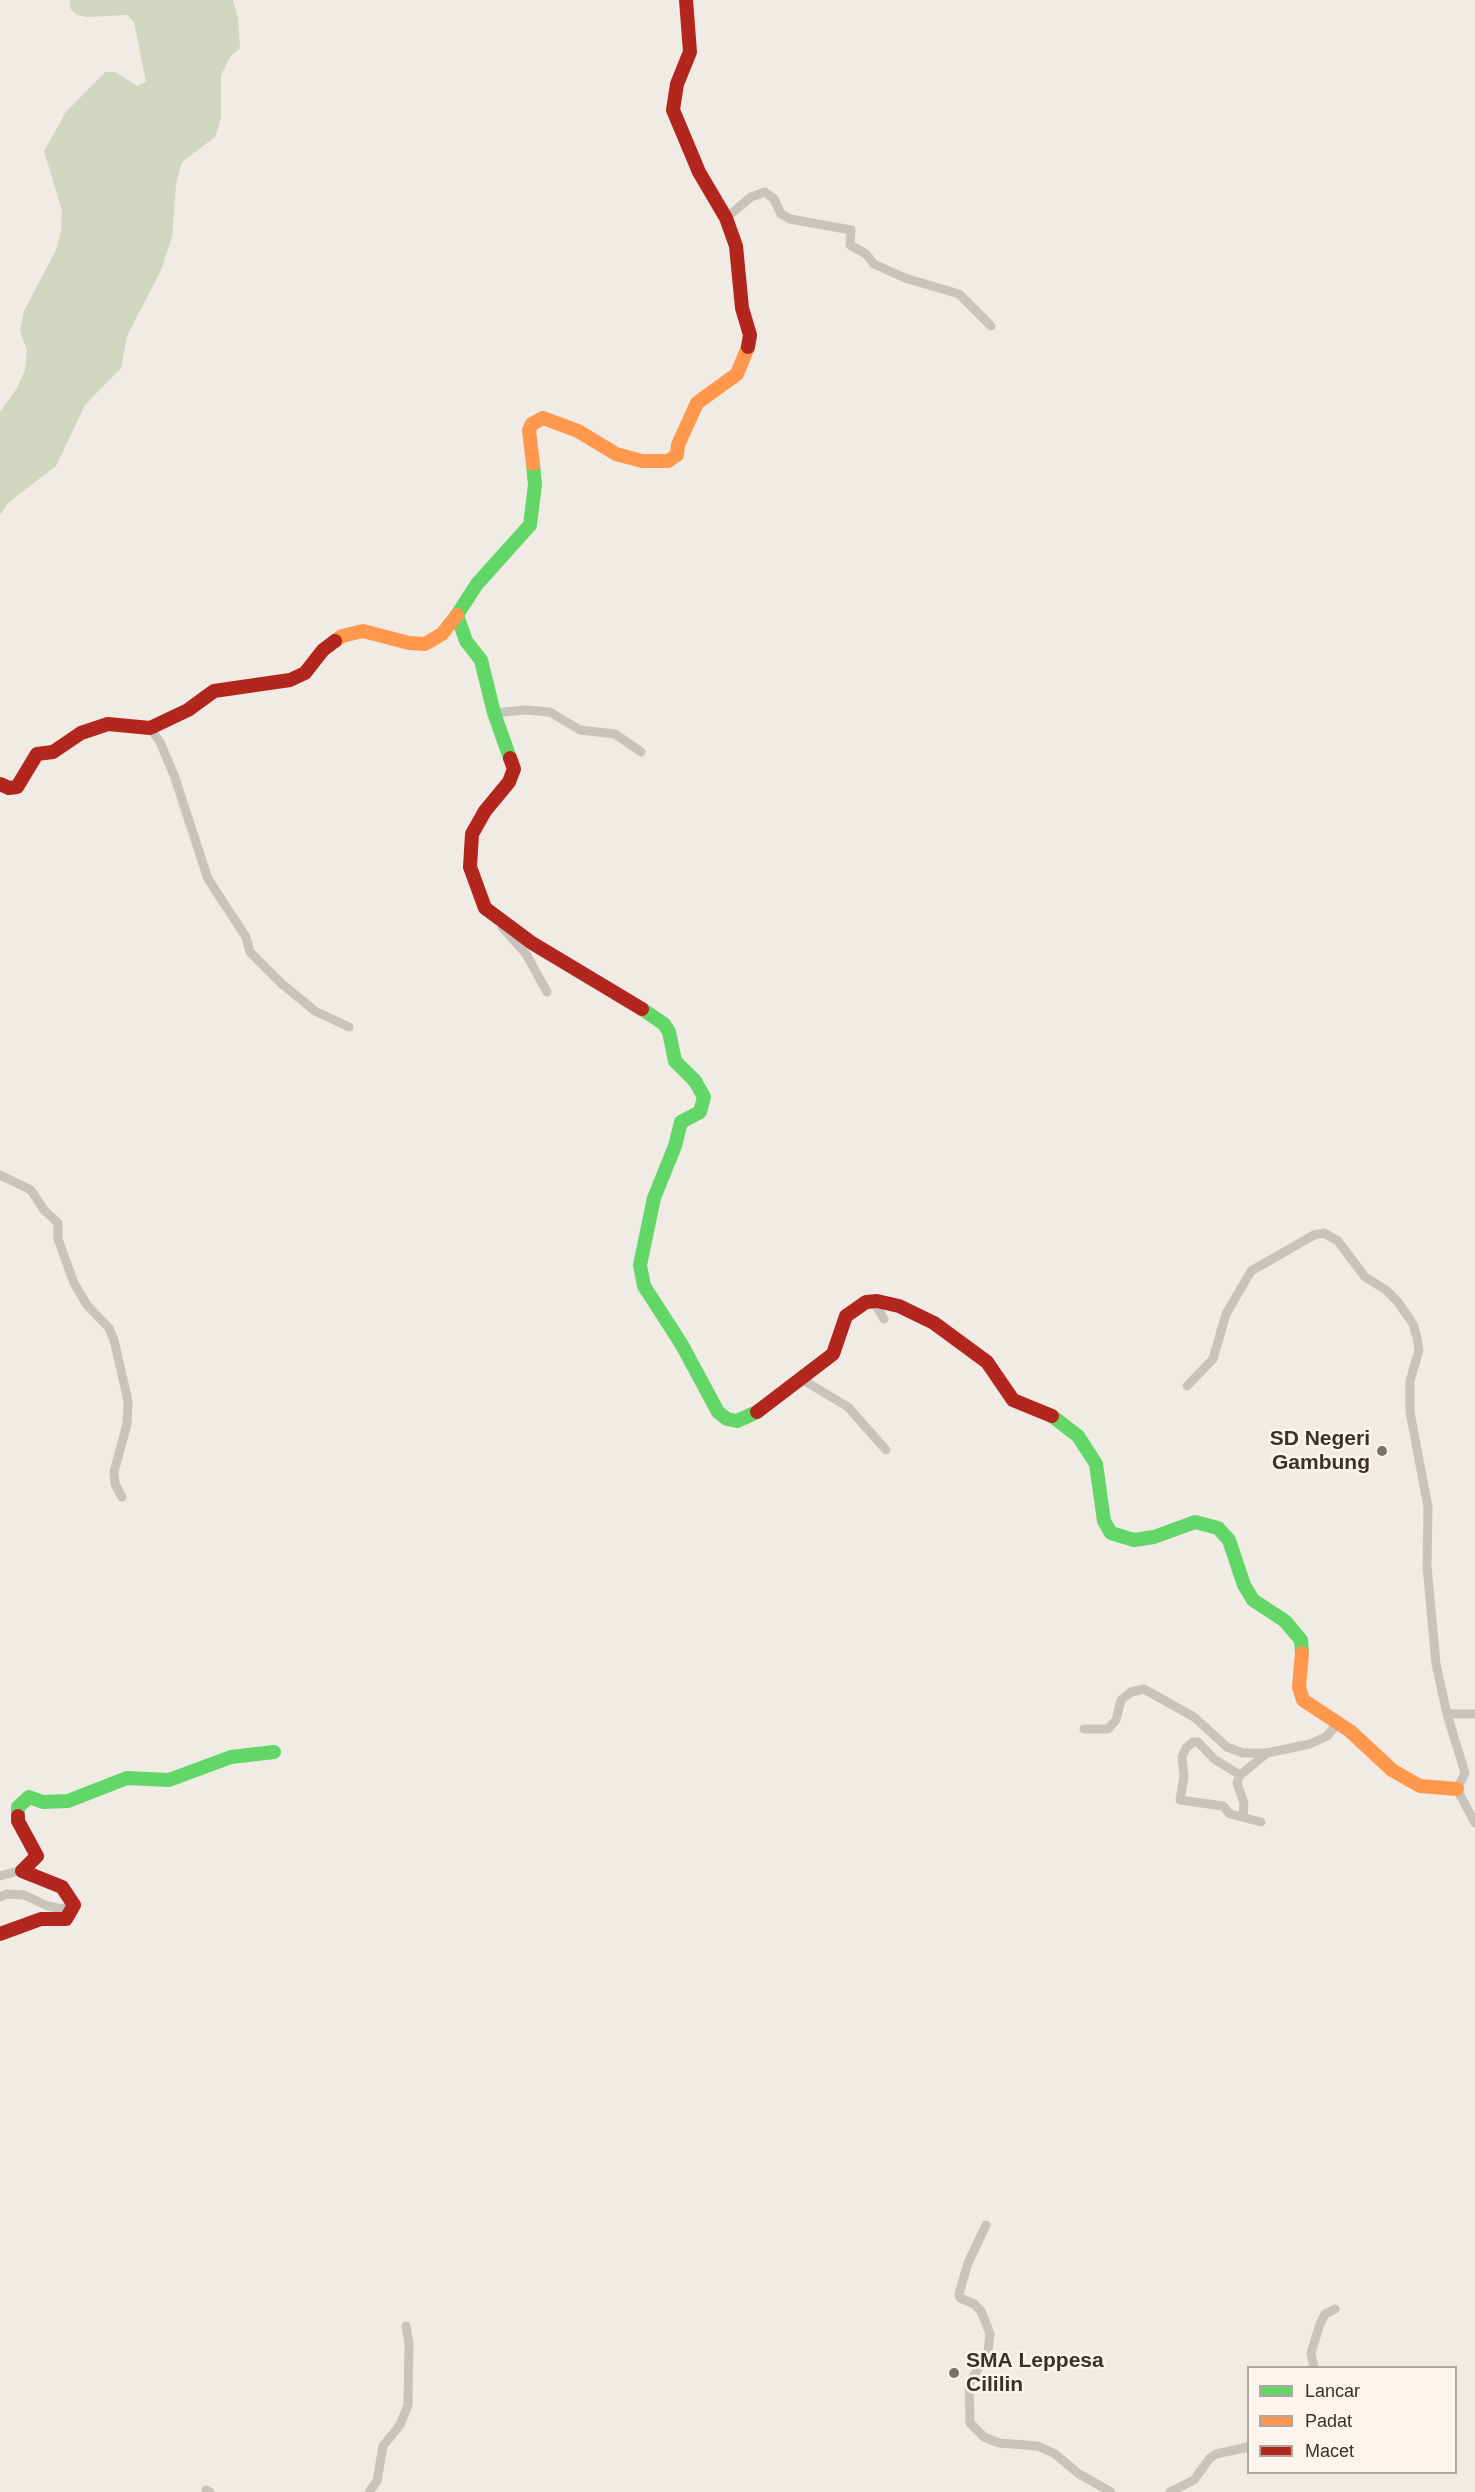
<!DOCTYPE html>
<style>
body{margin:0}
#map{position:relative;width:1475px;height:2492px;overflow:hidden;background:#f0ebe5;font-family:Arial,sans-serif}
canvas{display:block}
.legend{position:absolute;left:1247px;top:2366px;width:210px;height:108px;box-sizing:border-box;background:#fbf5ee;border:2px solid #aea6a0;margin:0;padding:8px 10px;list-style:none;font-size:18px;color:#3b302b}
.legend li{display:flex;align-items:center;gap:12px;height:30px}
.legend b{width:30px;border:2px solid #aea6a0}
</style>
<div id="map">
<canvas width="1475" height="2492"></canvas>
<ul class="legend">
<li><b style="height:8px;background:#63d668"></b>Lancar</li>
<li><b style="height:8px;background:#ff974d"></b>Padat</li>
<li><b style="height:8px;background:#b3261e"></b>Macet</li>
</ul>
</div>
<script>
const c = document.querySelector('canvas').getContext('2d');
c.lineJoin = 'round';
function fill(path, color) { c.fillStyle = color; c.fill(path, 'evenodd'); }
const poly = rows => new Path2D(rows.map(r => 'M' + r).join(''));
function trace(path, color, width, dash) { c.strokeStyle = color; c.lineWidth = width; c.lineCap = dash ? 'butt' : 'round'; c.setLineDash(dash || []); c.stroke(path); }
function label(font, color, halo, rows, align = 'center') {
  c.font = font + ' Arial,sans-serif'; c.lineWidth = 5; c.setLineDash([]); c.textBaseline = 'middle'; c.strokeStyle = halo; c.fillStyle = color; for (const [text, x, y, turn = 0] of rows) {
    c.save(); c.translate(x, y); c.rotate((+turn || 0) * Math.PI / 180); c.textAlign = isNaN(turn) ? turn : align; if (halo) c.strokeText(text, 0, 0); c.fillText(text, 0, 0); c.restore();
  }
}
const green = poly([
 [70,0,233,0,238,18,240,48,230,57,221,75,221,119,215,137,182,162,176,185,172,237,161,270,127,336,121,368,85,405,56,466,9,502,0,515,0,412,17,388,25,370,27,350,20,331,24,311,56,250,61,231,62,211,44,151,66,112,105,72,115,72,137,86,146,82,134,22,127,15,87,17,77,15,70,8]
]);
const street = poly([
 [726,218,751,197,765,192,774,199,781,214,790,219,851,230,850,245,866,254,874,264,905,278,959,294,991,326],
 [494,713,525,710,550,712,580,730,615,734,641,752],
 [150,728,160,742,174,775,208,879,246,937,250,952,282,984,315,1011,349,1027],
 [502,927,526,954,547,992],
 [0,1175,31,1190,44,1210,58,1223,58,1239,74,1283,87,1305,109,1328,114,1340,128,1401,127,1424,114,1472,115,1484,122,1497],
 [873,1301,884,1319],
 [803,1380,848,1407,886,1450],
 [1187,1386,1213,1359,1226,1314,1251,1271,1314,1235,1324,1233,1338,1241,1365,1277,1386,1290,1398,1302,1413,1324,1417,1338,1419,1350,1410,1381,1410,1412,1428,1507,1427,1566,1436,1664,1447,1714],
 [1475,1714,1447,1714,1465,1773,1457,1789,1475,1823],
 [1084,1729,1108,1729,1116,1720,1121,1700,1131,1692,1144,1689,1194,1717,1227,1747,1243,1753,1267,1753,1310,1744,1327,1736,1338,1723],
 [1240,1775,1237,1783,1244,1803,1243,1816],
 [1261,1822,1230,1814,1223,1806,1180,1800,1184,1776,1182,1757,1186,1748,1193,1742,1198,1742,1214,1759,1240,1775,1267,1753],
 [0,1876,22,1870],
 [0,1897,7,1894,24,1895,48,1906,62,1909,74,1905],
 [986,2225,968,2263,959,2294,960,2298,974,2304,981,2311,990,2334,988,2352,969,2384,970,2423,984,2437,999,2443,1038,2446,1055,2454,1079,2474,1111,2492],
 [1314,2368,1311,2353,1320,2324,1325,2314,1335,2309],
 [206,2490,210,2492],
 [369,2492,377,2481,383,2446,400,2425,408,2405,409,2344,406,2326],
 [1170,2492,1194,2480,1210,2458,1216,2454,1248,2447]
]);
const fast = poly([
 [510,758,494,713,481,660,466,641,457,615,477,584,530,525,535,485,533,464],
 [642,1009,664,1024,669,1032,675,1061,695,1081,704,1097,700,1112,681,1122,675,1146,654,1198,640,1265,644,1286,682,1345,718,1412,727,1419,737,1421,757,1412],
 [1052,1416,1078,1436,1096,1464,1104,1521,1111,1533,1134,1540,1154,1537,1195,1522,1218,1528,1229,1540,1244,1585,1253,1600,1285,1621,1301,1640,1302,1653],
 [18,1816,18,1807,29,1797,43,1802,68,1801,127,1778,169,1780,231,1757,274,1752]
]);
const slow = poly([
 [533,464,529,430,532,424,543,418,578,431,616,454,642,461,668,461,677,455,678,445,697,403,737,374,748,347],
 [335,641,342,636,363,631,409,643,425,644,442,634,457,615],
 [1302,1653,1299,1687,1303,1700,1350,1731,1392,1770,1411,1781,1420,1786,1457,1789]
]);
const jam = poly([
 [686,0,690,52,677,84,673,110,699,172,726,218,736,246,742,308,750,335,748,347],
 [510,758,514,769,509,782,485,811,472,834,470,867,485,908,532,943,642,1009],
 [0,784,9,788,17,787,37,754,53,752,81,733,108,724,150,728,188,710,214,691,290,680,305,673,323,650,335,641],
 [757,1412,833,1354,846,1316,866,1302,877,1301,899,1306,934,1323,987,1362,1013,1400,1052,1416],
 [0,1934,41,1919,66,1919,74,1905,62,1887,22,1871,37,1856,18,1821,18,1816]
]);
const markers = [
 [1382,1451,6,"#7a716c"],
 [954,2373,6,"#7a716c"]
];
const poiNames = [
 ["SD Negeri",1370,1439],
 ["Gambung",1370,1463],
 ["SMA Leppesa",966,2361,"left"],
 ["Cililin",966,2385,"left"]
];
fill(green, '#d1d6bf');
trace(street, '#c9c3be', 9);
trace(fast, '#63d668', 14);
trace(slow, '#ff974d', 14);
trace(jam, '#b3261e', 14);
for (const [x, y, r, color] of markers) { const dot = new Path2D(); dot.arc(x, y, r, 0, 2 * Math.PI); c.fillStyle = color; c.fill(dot); trace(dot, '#fbf5ee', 2); }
label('bold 21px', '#3b302b', '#fbf5ee', poiNames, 'right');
</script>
